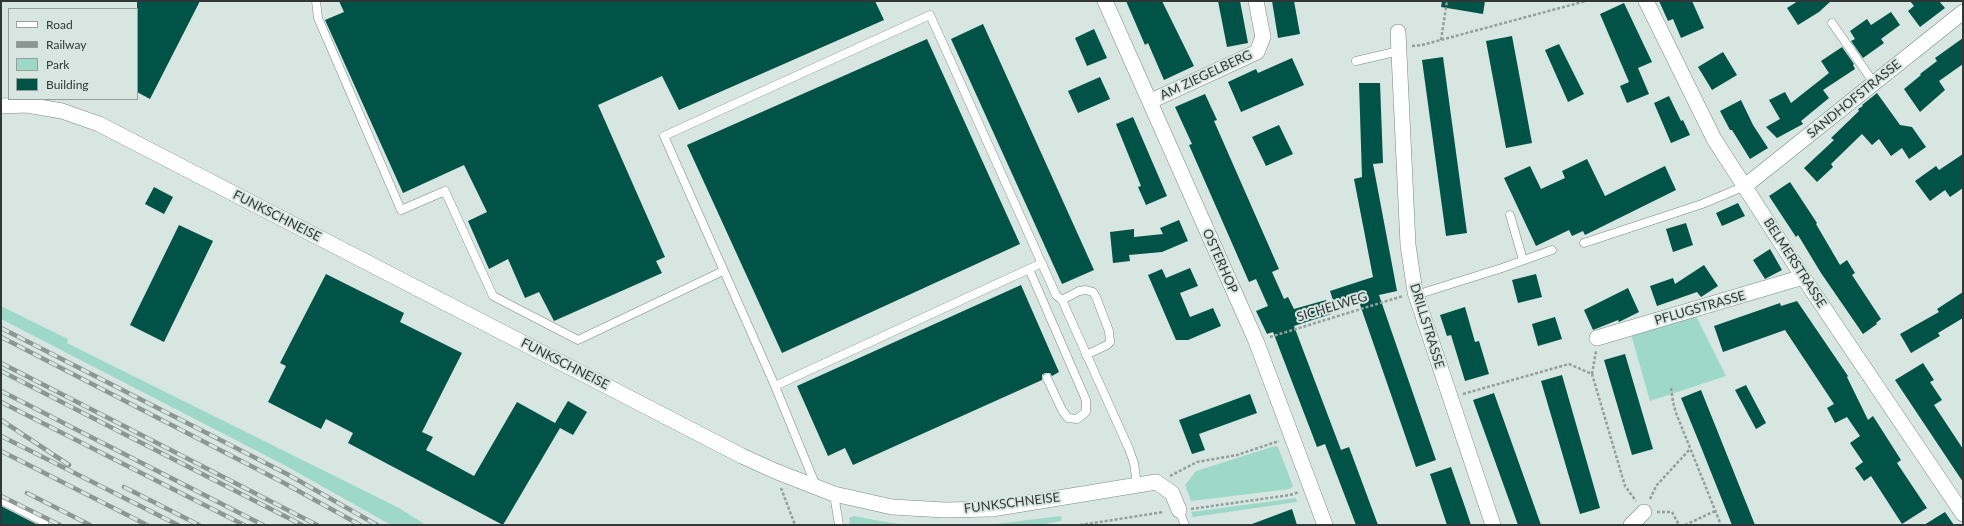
<!DOCTYPE html>
<style>
body{margin:0}
#map{position:relative;width:1964px;height:526px;overflow:hidden;background:#d7e6e1;font-family:Lato,sans-serif}
canvas{display:block}
.frame{position:absolute;inset:0;border:2px solid #313736;pointer-events:none}
.legend{position:absolute;left:8px;top:8px;width:130px;height:92px;box-sizing:border-box;background:#d7e6e1;border:1px solid #95a09d;margin:0;padding:5px 7px;list-style:none;font-size:12px;color:#313736}
.legend li{display:flex;align-items:center;gap:8px;height:20px}
.legend b{width:20px;border:1px solid #95a09d}
</style>
<div id="map">
<canvas width="1964" height="526"></canvas>
<div class="frame"></div>
<ul class="legend">
<li><b style="height:5px;background:#fff"></b>Road</li>
<li><b style="height:5px;background:#8c9794"></b>Railway</li>
<li><b style="height:11px;background:#9dd8c9"></b>Park</li>
<li><b style="height:11px;background:#005346"></b>Building</li>
</ul>
</div>
<script>
const c = document.querySelector('canvas').getContext('2d');
c.lineJoin = 'round';
function fill(path, color) { c.fillStyle = color; c.fill(path, 'evenodd'); }
const poly = rows => new Path2D(rows.map(r => 'M' + r).join(''));
function trace(path, color, width, dash) { c.strokeStyle = color; c.lineWidth = width; c.lineCap = dash ? 'butt' : 'round'; c.setLineDash(dash || []); c.stroke(path); }
function label(font, color, halo, rows, align = 'center') {
  c.font = font + ' Lato,sans-serif'; c.lineWidth = 4; c.setLineDash([]); c.textBaseline = 'middle'; c.strokeStyle = halo; c.fillStyle = color; for (const [text, x, y, turn = 0] of rows) {
    c.save(); c.translate(x, y); c.rotate((+turn || 0) * Math.PI / 180); c.textAlign = isNaN(turn) ? turn : align; if (halo) c.strokeText(text, 0, 0); c.fillText(text, 0, 0); c.restore();
  }
}
const green = poly([
 [1,306,68,339,67,343,399,508,426,525,391,525,286,466,1,319],
 [1695,314,1726,376,1650,401,1631,334],
 [1275,446,1278,447,1293,486,1290,489,1191,501,1185,485,1196,471],
 [1296,498,1297,502,1193,517,1191,512],
 [854,516,885,522,908,525,850,525,849,518],
 [1062,516,1061,521,1040,525,987,525]
]);
const building = poly([
 [137,1,200,1,150,99,137,92],
 [339,1,875,1,884,20,679,110,662,76,598,105,665,257,656,261,662,273,554,321,539,292,525,298,508,259,489,269,468,221,487,212,464,165,403,193,325,20,344,12],
 [1126,1,1162,1,1194,66,1164,80,1148,43,1145,45],
 [1218,1,1240,1,1248,43,1227,47],
 [1272,1,1294,1,1300,34,1278,38],
 [1442,1,1485,1,1483,14,1441,7],
 [1659,1,1692,1,1704,28,1681,38,1673,19,1668,21],
 [1798,1,1831,1,1819,12,1798,25,1787,8],
 [1910,1,1939,1,1945,8,1920,27,1908,11,1914,6],
 [1624,3,1652,62,1638,68,1649,94,1627,103,1620,86,1629,82,1600,14],
 [1891,12,1900,25,1881,39,1884,43,1863,58,1851,41,1855,39,1850,31,1867,19,1871,25],
 [983,24,1094,270,1062,284,951,39],
 [1094,29,1107,58,1087,66,1075,38],
 [1512,36,1532,143,1506,148,1486,41],
 [1963,38,1963,64,1939,81,1945,90,1920,112,1904,89,1921,75,1920,74,1937,61,1935,58],
 [927,39,1020,244,782,353,687,145],
 [1559,44,1584,94,1568,102,1545,50],
 [1842,47,1854,64,1853,65,1855,69,1823,90,1829,98,1801,121,1803,124,1777,138,1766,127,1780,119,1769,100,1785,92,1791,103,1829,73,1821,61],
 [1723,52,1737,75,1712,90,1698,67],
 [1443,57,1467,233,1446,236,1422,60],
 [1292,58,1304,85,1241,112,1228,82,1256,69,1258,73],
 [1100,77,1110,99,1078,113,1068,91],
 [1359,83,1380,83,1383,163,1373,164,1397,291,1379,295,1436,460,1416,467,1357,296,1334,303,1330,291,1373,277,1354,179,1362,177],
 [1877,93,1900,125,1912,127,1926,147,1909,159,1902,148,1891,156,1879,139,1872,145,1862,134,1831,164,1833,167,1817,182,1804,168,1834,140,1831,138,1859,111,1858,109,1863,106,1862,105],
 [1205,94,1217,120,1214,121,1279,269,1272,272,1284,299,1288,297,1294,309,1326,300,1331,314,1294,326,1341,450,1349,447,1378,525,1356,525,1325,444,1317,447,1273,332,1267,334,1256,311,1268,306,1256,279,1249,282,1189,145,1192,144,1175,107],
 [1669,96,1681,121,1683,120,1690,135,1671,143,1654,103],
 [1741,100,1753,125,1768,148,1750,159,1732,130,1730,130,1720,111],
 [1133,117,1167,196,1146,205,1138,187,1141,186,1116,124],
 [1279,125,1293,154,1266,166,1252,137],
 [1963,154,1963,188,1950,197,1945,190,1930,201,1915,181,1936,166,1939,170],
 [1587,159,1605,196,1665,166,1676,190,1585,235,1583,231,1572,236,1569,230,1536,246,1504,178,1530,166,1541,189,1565,178,1562,171],
 [1790,182,1817,223,1816,224,1840,265,1847,260,1855,273,1852,275,1881,319,1876,323,1877,324,1863,334,1821,273,1798,235,1796,237,1769,196],
 [154,187,173,197,164,214,145,204],
 [1738,203,1745,216,1722,226,1716,213],
 [1179,220,1188,241,1162,252,1129,255,1130,261,1113,263,1110,232,1134,229,1134,237,1163,234,1160,228],
 [1686,223,1693,245,1673,252,1666,229],
 [179,225,213,241,164,342,130,325],
 [1770,249,1782,270,1765,279,1753,260],
 [1704,265,1718,286,1701,297,1697,292,1657,306,1650,286,1673,278,1675,284],
 [1190,268,1198,286,1180,293,1190,317,1213,308,1221,326,1188,340,1176,340,1148,275,1162,269,1166,278],
 [326,274,404,313,400,322,462,353,422,432,433,437,426,450,474,476,517,402,555,423,568,401,587,412,573,435,560,428,503,525,348,443,353,433,326,419,321,429,268,402,286,366,280,363],
 [1536,274,1542,297,1518,303,1512,280],
 [1021,285,1059,372,1052,376,1050,373,1045,373,1042,375,1042,380,853,465,845,448,828,456,797,386],
 [1628,288,1639,312,1619,322,1618,320,1593,330,1584,310],
 [1963,292,1963,318,1938,333,1940,336,1911,353,1900,334,1939,312,1937,309],
 [1797,301,1848,376,1847,377,1868,420,1873,416,1901,460,1897,463,1927,508,1902,524,1871,476,1864,481,1855,468,1863,462,1850,443,1860,436,1847,417,1835,423,1827,408,1834,404,1785,330,1723,352,1714,326,1780,303,1781,306],
 [1465,307,1475,342,1479,341,1489,374,1465,381,1451,335,1447,336,1440,315],
 [1555,317,1562,339,1538,346,1532,324],
 [1625,354,1653,449,1632,455,1604,360],
 [1923,363,1934,380,1930,382,1942,400,1934,405,1963,449,1963,482,1895,380],
 [1562,375,1600,508,1580,514,1541,381],
 [1746,385,1766,423,1756,429,1735,390],
 [1701,390,1755,525,1732,525,1701,447,1681,398],
 [1494,393,1541,525,1518,525,1478,414,1473,400],
 [1250,394,1257,413,1199,434,1205,450,1192,454,1179,420],
 [1451,467,1465,507,1471,525,1447,525,1430,474],
 [1,506,38,525,1,525],
 [1292,509,1297,525,1252,525,1252,524],
 [1945,512,1954,525,1924,525]
]);
const path = poly([
 [1330,2,1330,1],
 [1441,40,1447,1],
 [1412,46,1422,45,1586,1],
 [1270,337,1403,296],
 [1592,374,1596,351],
 [1671,388,1673,402,1676,413,1721,525],
 [1463,394,1569,364,1592,374,1625,486,1636,501],
 [1170,476,1197,462,1237,455,1279,441],
 [781,488,795,525],
 [1650,499,1656,486,1690,449],
 [1191,509,1290,495,1299,492],
 [1657,512,1672,512,1679,525],
 [1080,525,1164,512],
 [1685,525,1715,511]
]);
const service = poly([
 [316,1,318,18,401,210,445,191,493,296,578,340,723,271],
 [1832,23,1874,83],
 [1356,61,1399,51],
 [1510,215,1523,260],
 [1584,243,1702,204,1745,186],
 [1029,269,1086,400,1086,412,1077,419,1068,418,1062,410,1047,378],
 [1416,295,1502,268,1552,250],
 [1062,300,1079,291,1086,290,1093,292,1096,297,1109,331,1110,342,1107,345,1086,355],
 [775,386,1042,263],
 [816,486,775,386,664,136,930,15,1056,295,1062,300,1129,449,1134,463,1137,485],
 [834,494,839,525],
 [1,500,44,522,44,525],
 [1179,510,1185,525]
]);
const minor = poly([
 [1105,1,1256,341,1325,525],
 [1646,1,1714,139,1803,277,1963,514],
 [1398,32,1408,245,1415,292,1493,525],
 [1151,101,1257,52,1263,37,1256,1],
 [1,106,27,105,62,111,99,124,742,456,775,471,834,494,892,507,945,510,992,509,1156,482,1172,493,1179,510],
 [1745,186,1963,12],
 [1597,338,1803,277],
 [1631,525,1644,512]
]);
const rail = poly([
 [1,328,287,474,377,525],
 [1,337,284,483,360,525],
 [1,363,317,525],
 [1,371,302,525],
 [1,391,263,525],
 [1,402,244,525],
 [1,420,69,465],
 [1,436,178,525],
 [1,451,147,525],
 [124,487,199,525],
 [27,493,90,525],
 [1,496,60,525]
]);
const streetNames = [
 ["AM ZIEGELBERG",1206,75,-25],
 ["SANDHOFSTRASSE",1854,99,-39],
 ["FUNKSCHNEISE",277,216,27],
 ["OSTERHOP",1220,261,66],
 ["BELMERSTRASSE",1795,263,57],
 ["SICHELWEG",1332,307,-17],
 ["PFLUGSTRASSE",1700,308,-16],
 ["DRILLSTRASSE",1427,326,73],
 ["FUNKSCHNEISE",565,364,27],
 ["FUNKSCHNEISE",1012,503,-7]
];
fill(green, '#9dd8c9');
fill(building, '#005346');
trace(service, '#7c8986', 9);
trace(minor, '#7c8986', 16);
trace(path, '#949f9c', 2.5, [3, 2]);
trace(service, '#fff', 8);
trace(minor, '#fff', 15);
trace(rail, '#8c9794', 4.5);
trace(rail, '#d7e6e1', 3, [9]);
label('13px', '#313736', '#d7e6e1', streetNames);
</script>
